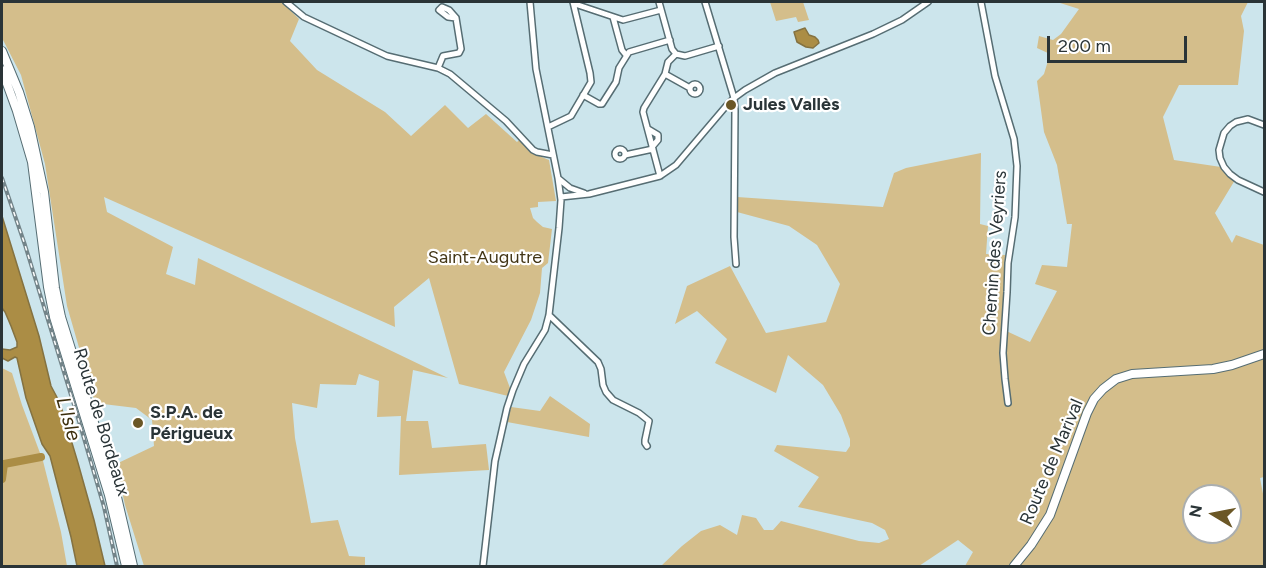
<!DOCTYPE html>
<meta charset="utf-8">
<style>
body{margin:0}
#map{position:relative;width:1266px;height:568px;overflow:hidden;background:#cce5ec;font-family:Figtree,sans-serif}
canvas{display:block}
.frame{position:absolute;inset:0;border:3px solid #2a3437;pointer-events:none}
.north{position:absolute;left:1182px;top:484px;width:60px;height:60px;box-sizing:border-box;background:#fff;border:2px solid #aaaeaf;border-radius:50%;rotate:280deg;font-size:16px;font-weight:700;line-height:24px;text-align:center;color:#2a3437}
.north::after{content:'';display:block;margin:auto;width:21px;height:27px;background:#6b5726;clip-path:polygon(50% 0,100% 100%,50% 72%,0 100%)}
.scale{position:absolute;left:1047px;top:36px;width:140px;height:27px;box-sizing:border-box;border:3px solid #2a3437;border-top:0;padding-left:8px;font-size:18px;line-height:21px;white-space:nowrap;color:#2a3437;-webkit-text-stroke:4px #fff;paint-order:stroke}
</style>
<div id="map">
<canvas width="1266" height="568"></canvas>
<div class="frame"></div>
<div class="north">N</div>
<div class="scale">200 m</div>
</div>
<script>
const c = document.querySelector('canvas').getContext('2d');
c.lineJoin = 'round';
function fill(path, color) { c.fillStyle = color; c.fill(path, 'evenodd'); }
const poly = rows => new Path2D(rows.map(r => 'M' + r).join(''));
function trace(path, color, width, dash) { c.strokeStyle = color; c.lineWidth = width; c.lineCap = dash ? 'butt' : 'round'; c.setLineDash(dash || []); c.stroke(path); }
function label(font, color, halo, rows, align = 'center') {
  c.font = font + ' Figtree,sans-serif'; c.lineWidth = 4.5; c.setLineDash([]); c.textBaseline = 'middle'; c.strokeStyle = halo; c.fillStyle = color; for (const [text, x, y, turn = 0] of rows) {
    c.save(); c.translate(x, y); c.rotate((+turn || 0) * Math.PI / 180); c.textAlign = isNaN(turn) ? turn : align; if (halo) c.strokeText(text, 0, 0); c.fillText(text, 0, 0); c.restore();
  }
}
const green = poly([
 [2,2,282,2,299,19,290,41,317,70,385,112,411,136,445,105,468,128,486,114,517,142,520,139,532,153,549,160,556,201,538,202,538,207,530,208,533,218,537,222,543,227,552,229,548,263,542,268,540,293,531,320,504,372,510,388,508,396,459,384,429,278,394,307,395,327,104,197,107,212,173,247,166,274,195,285,198,258,448,378,413,370,406,421,428,421,432,448,486,444,489,470,399,475,401,416,377,417,379,381,359,374,356,385,320,384,317,408,292,403,295,438,311,523,338,520,349,556,365,557,365,566,144,566,125,505,116,464,154,446,152,420,136,408,95,403,67,306,45,164,21,75,2,38],
 [770,2,803,2,809,20,798,22,796,17,776,21],
 [1057,2,1248,2,1241,16,1244,31,1238,85,1179,85,1163,117,1174,160,1221,167,1235,180,1215,213,1232,243,1236,235,1264,245,1264,477,1260,478,1264,499,1264,566,965,566,973,552,958,540,919,566,661,566,682,546,701,531,720,525,737,535,742,515,756,518,764,530,773,530,781,521,859,541,879,543,889,539,885,530,872,523,798,507,819,477,774,451,777,445,846,452,850,446,850,439,841,415,823,385,788,355,776,393,715,363,727,339,697,311,675,324,687,286,730,266,766,333,826,322,840,284,817,245,789,226,737,212,737,197,883,207,894,173,906,168,981,153,980,224,988,226,986,254,1005,255,1002,329,1030,342,1057,291,1035,284,1042,265,1067,267,1072,224,1067,224,1057,165,1044,132,1037,81,1044,74,1050,54,1037,48,1039,36,1053,40,1061,34,1079,9],
 [1194,496,1230,496,1230,532,1194,532],
 [2,368,12,373,22,405,43,461,61,532,67,566,2,566],
 [550,396,590,424,589,437,507,422,511,407,540,411]
]);
const water = poly([
 [805,28,809,35,815,37,818,40,819,43,813,48,806,47,797,42,794,32,805,28],
 [2,216,39,336,51,386,60,403,78,463,94,520,105,566,77,566,71,537,50,456,42,444,26,398,17,358,15,357,8,361,2,358,2,349,10,350,17,347,17,342,11,326,5,312,2,308,2,216]
]);
const river = poly([
 [2,479,4,464,41,457]
]);
const street = poly([
 [286,2,304,17,387,56,438,68,450,74,506,121,533,150,537,152,553,155],
 [573,2,578,5,623,20,661,10],
 [659,2,672,49,676,54,685,56,719,46],
 [705,2,734,98,735,110,734,237,736,264],
 [981,2,995,76,1014,139,1017,166,1015,217,1008,263,1007,292,1003,353,1005,379,1008,403],
 [613,17,622,50,626,55],
 [438,68,443,56,459,53,461,49,456,18,449,10,442,7,439,10,448,17,456,18],
 [665,74,690,88],
 '690 89a5 5 0 1 1 10 0a5 5 0 1 1-10 0Z',
 [583,95,599,104,602,104,616,82,619,68,629,52,670,40],
 [1264,125,1248,119,1236,122,1230,126,1224,133,1219,150,1220,158,1224,167,1230,174,1238,180,1264,192],
 [548,127,571,116,591,82,590,73,573,2],
 [648,129,658,135,658,140,652,147],
 '615 154a5 5 0 1 1 10 0a5 5 0 1 1-10 0Z',
 [625,155,653,149],
 [660,176,643,112,644,108,665,74,668,62,676,54],
 [559,179,570,188,584,193],
 [561,197,589,194,660,176,676,165,727,105,734,98,745,90,775,73,873,34,902,20,928,2],
 [549,315,598,362,601,369,603,385,606,392,613,400,639,413,649,421,645,440,645,443,647,446],
 [483,566,495,461,500,439,507,408,513,390,524,364,545,330,549,315,559,228,561,200,558,178,536,69,530,2]
]);
const secondary = poly([
 [2,51,19,92,30,127,44,192,55,288,61,317,116,493,133,566],
 [2,70,17,111,32,162,48,287,54,317,109,495,126,566],
 [1014,566,1031,545,1050,515,1087,413,1094,399,1103,389,1116,379,1132,374,1213,369,1232,365,1264,354]
]);
const rail = poly([
 [2,178,25,245,78,418,104,507,117,566]
]);
const markers = [
 [731,105,6,"#6b5726"],
 [138,423,6,"#6b5726"]
];
const poiNames = [
 ["Jules Vallès",743,105],
 ["S.P.A. de",150,413],
 ["Périgueux",150,434]
];
const streetNames = [
 ["Chemin des Veyriers",995,253,-86],
 ["Route de Bordeaux",101,422,73],
 ["Route de Marival",1052,462,-67]
];
const parkNames = [
 ["Saint-Augutre",485,258]
];
const waterNames = [
 ["L'Isle",68,419,74]
];
fill(green, '#d4be8b');
fill(water, '#ab8d45');
trace(water, '#847241', 1.5);
trace(river, '#ab8d45', 8);
trace(street, '#566d73', 8);
trace(secondary, '#566d73', 10);
trace(street, '#fff', 5);
trace(secondary, '#fff', 8);
trace(rail, '#738489', 4);
trace(rail, '#fff', 1.5, [4.5]);
for (const [x, y, r, color] of markers) { const dot = new Path2D(); dot.arc(x, y, r, 0, 2 * Math.PI); c.fillStyle = color; c.fill(dot); trace(dot, '#fff', 2); }
label('bold 18px', '#2a3437', '#fff', poiNames, 'left');
label('18px', '#2a3437', '#fff', streetNames);
label('18px', '#433616', '#fff', parkNames);
label('italic 20px', '#3a2d0c', '#fff', waterNames);
</script>
